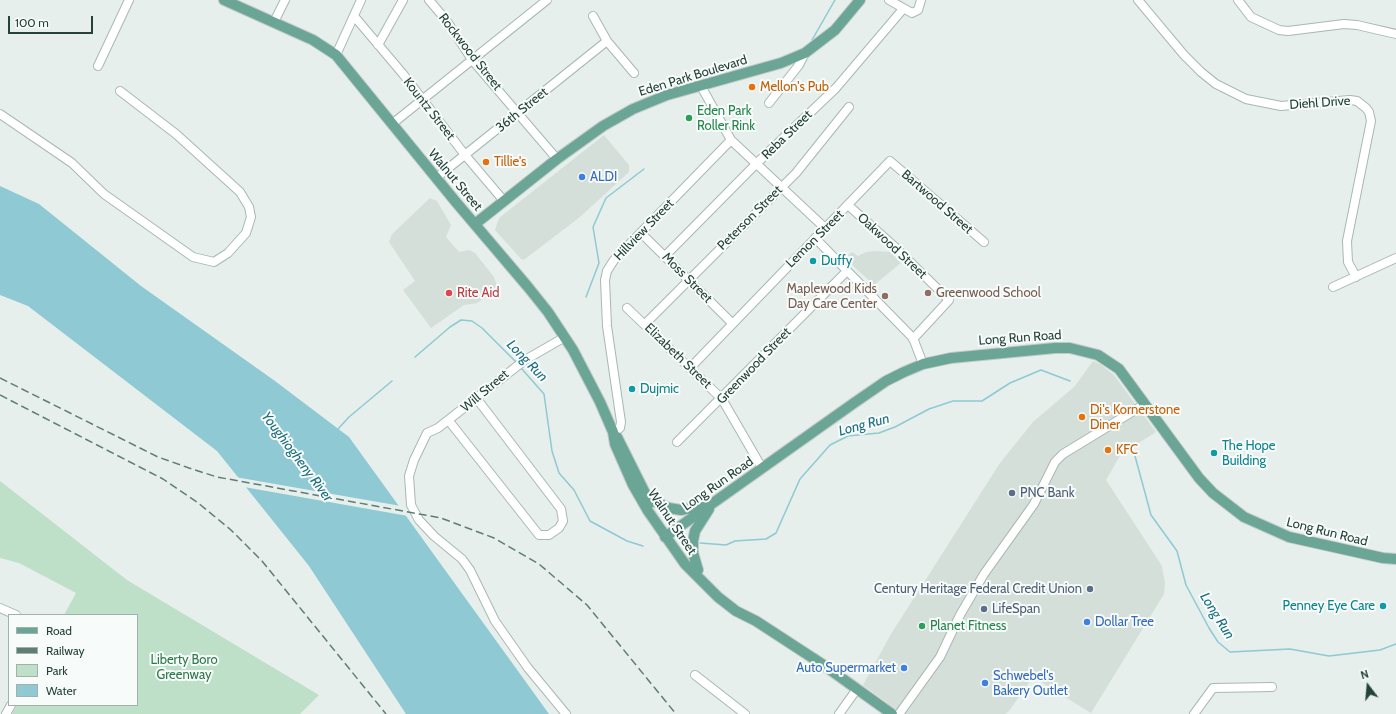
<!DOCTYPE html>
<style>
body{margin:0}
#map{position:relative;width:1396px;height:714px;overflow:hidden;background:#e6efeb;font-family:Cabin,sans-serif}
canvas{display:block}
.legend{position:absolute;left:8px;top:614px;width:130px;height:92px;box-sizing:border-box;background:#f7fbf9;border:1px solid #a3b1ad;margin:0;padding:5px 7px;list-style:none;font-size:12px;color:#24423a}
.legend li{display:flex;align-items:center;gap:8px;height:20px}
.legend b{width:20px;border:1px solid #a3b1ad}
.north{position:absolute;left:1348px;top:666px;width:40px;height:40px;-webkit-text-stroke:3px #f7fbf9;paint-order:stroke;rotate:344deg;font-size:11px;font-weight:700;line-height:16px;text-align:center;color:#24423a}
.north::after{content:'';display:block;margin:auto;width:14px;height:18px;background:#24423a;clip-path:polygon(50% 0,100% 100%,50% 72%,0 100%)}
.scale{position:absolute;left:8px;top:16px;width:85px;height:18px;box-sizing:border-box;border:2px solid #24423a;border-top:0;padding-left:5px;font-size:12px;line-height:14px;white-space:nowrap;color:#24423a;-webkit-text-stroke:3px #f7fbf9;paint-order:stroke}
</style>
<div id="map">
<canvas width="1396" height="714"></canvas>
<ul class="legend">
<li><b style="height:5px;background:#6aa596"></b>Road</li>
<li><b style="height:5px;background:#5f7d75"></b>Railway</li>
<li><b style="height:11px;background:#bfe0c8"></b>Park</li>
<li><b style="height:11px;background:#8ec9d4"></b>Water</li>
</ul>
<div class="north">N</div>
<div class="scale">100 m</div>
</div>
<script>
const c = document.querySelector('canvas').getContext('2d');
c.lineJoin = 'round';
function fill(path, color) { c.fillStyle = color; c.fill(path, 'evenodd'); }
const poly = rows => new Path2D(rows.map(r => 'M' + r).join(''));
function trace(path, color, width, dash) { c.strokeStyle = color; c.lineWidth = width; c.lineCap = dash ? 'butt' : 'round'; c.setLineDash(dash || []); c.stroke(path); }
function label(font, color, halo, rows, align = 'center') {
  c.font = font + ' Cabin,sans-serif'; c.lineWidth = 4; c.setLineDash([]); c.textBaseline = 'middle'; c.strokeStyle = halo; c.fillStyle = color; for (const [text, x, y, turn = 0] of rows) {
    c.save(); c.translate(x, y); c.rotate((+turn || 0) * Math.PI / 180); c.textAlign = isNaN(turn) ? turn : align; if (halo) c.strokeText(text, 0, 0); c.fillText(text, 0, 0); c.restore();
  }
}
const built = poly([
 [604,135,629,165,629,172,580,217,525,259,522,260,495,230,499,218],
 [430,198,437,201,451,225,446,237,459,252,469,250,475,253,494,277,498,289,477,303,464,305,431,328,403,290,415,281,389,242,392,234],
 [875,251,890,252,901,263,874,285,850,263,853,261,848,255,852,252,858,256,866,252],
 [1093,361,1100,364,1114,375,1156,432,1121,454,1106,480,1162,566,1165,584,1164,594,1091,713,1033,677,1009,711,1005,714,903,714,863,685,891,634,1000,463,1033,422,1075,386]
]);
const green = poly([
 [0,481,127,580,319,695,300,714,12,714,17,705,137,705,137,615,64,615,76,593,19,563,0,558]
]);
const water = poly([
 [0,186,39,204,141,286,275,381,349,437,549,714,406,714,309,566,217,451,28,306,0,295]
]);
const pier = poly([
 [235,477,401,506,408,516,244,487]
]);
const stream = poly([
 [812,40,835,0],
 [586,297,599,263,593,227,606,198,644,169],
 [415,357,450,327,461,320,472,321,482,328,517,363],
 [521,368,544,394,552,451,559,473,574,490,590,521,627,541,643,546],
 [338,429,349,417,392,381],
 [1135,456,1151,515,1177,551,1186,585,1209,628,1218,642,1230,652,1290,649,1329,656,1380,650,1396,644],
 [700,543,726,545,735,541,766,539,776,533,800,479,830,445,848,436,879,433,895,427,929,409,953,401,982,401,1010,383,1041,370,1070,381]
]);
const minor = poly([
 [429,0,446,20,473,61,557,159],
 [889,0,912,13,918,10,921,0],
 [1138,0,1184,55,1201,72,1216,84,1246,99,1281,106,1350,100,1357,101,1366,108,1369,112,1371,121,1347,241,1348,262,1356,277],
 [1238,0,1251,17,1279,30,1288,31,1344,24,1357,25,1396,34],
 [354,16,403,74,465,155,504,201],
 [593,16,607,41,634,73],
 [274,22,285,0],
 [378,45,403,0],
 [336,55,361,0],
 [98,66,129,0],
 [701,86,731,140,825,228],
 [769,103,799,65,805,53],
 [0,114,72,163,104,194,193,257,214,262,228,253,246,233,251,217,249,207,240,192,176,134,120,91],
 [392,124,547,0],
 [436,178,607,41],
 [849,206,896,248,949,300,913,339],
 [641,233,732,323],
 [815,238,913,338,923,364],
 [665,256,757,163,836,88,903,9],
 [1333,287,1396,258],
 [627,308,722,399,762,468],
 [645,324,796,173,849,107],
 [565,337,525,360,438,428,427,433,414,460,409,476,411,505,419,520,434,536,462,559,470,570,495,621,528,668,566,714],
 [690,368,890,161,984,242],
 [449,421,539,535,549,535,559,528,563,521,561,509,477,399],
 [613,432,620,428,621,422,607,326,605,280,607,271,614,260,731,140],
 [677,442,847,271],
 [0,608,16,615],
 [695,675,745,714],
 [6,714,11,705],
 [839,714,857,689],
 [899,714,940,657,960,615,984,574,1034,504,1055,462,1063,454,1145,404],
 [1194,714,1213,688,1272,687]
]);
const major = poly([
 [224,0,313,40,336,55,455,201,528,287,548,312,573,350,600,402,613,432,615,444,633,485,648,511,685,564,718,597,736,611,756,621,822,664,892,714],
 [475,224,557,159,603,126,633,109,667,95,781,63,805,53,835,30,860,0],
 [617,437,650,503],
 [647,495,656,502,669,508,681,510,706,505],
 [665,537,854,403,886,381,904,372,923,364,951,358,1055,348,1070,348,1098,355,1119,369,1199,478,1213,493,1244,517,1289,537,1383,558,1396,559],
 [698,570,693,553,693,541,695,531,709,509]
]);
const rail = poly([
 [0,378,158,457,189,468,217,477,441,518,494,538,539,564,587,605,676,714],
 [0,395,163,479,197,502,231,530,262,561,386,714]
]);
const markers = [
 [752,87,4,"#e8710a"],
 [689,118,4,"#2e9e5b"],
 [486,162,4,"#e8710a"],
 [582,177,4,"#3f7fe0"],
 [813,261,4,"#0f9aa8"],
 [449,293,4,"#e0444e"],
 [928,293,4,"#8d6e63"],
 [885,296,4,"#8d6e63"],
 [632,389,4,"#0f9aa8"],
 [1082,417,4,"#e8710a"],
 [1108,450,4,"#e8710a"],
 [1214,453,4,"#0f9aa8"],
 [1012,493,4,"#5c6f8a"],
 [1090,589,4,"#5c6f8a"],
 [1383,606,4,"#0f9aa8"],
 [984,609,4,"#5c6f8a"],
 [1087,622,4,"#3f7fe0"],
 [922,626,4,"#2e9e5b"],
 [904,668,4,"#3f7fe0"],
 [985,683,4,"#3f7fe0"]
];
const streetNames = [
 ["Rockwood Street",470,52,52],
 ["Eden Park Boulevard",693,76,-17],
 ["Diehl Drive",1320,103,-4],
 ["Kountz Street",429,109,52],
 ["36th Street",522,110,-39],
 ["Reba Street",787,135,-44],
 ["Walnut Street",455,180,50],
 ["Bartwood Street",937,202,41],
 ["Peterson Street",750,218,-45],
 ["Hillview Street",644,230,-46],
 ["Lemon Street",815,239,-45],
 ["Oakwood Street",892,246,43],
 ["Moss Street",687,278,45],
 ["Long Run Road",1020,338,-4],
 ["Elizabeth Street",678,356,44],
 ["Greenwood Street",754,366,-46],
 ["Will Street",485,391,-40],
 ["Long Run Road",718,484,-35],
 ["Walnut Street",672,522,56],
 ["Long Run Road",1327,532,14]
];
const foodNames = [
 ["Mellon's Pub",760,87],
 ["Tillie's",494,162],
 ["Di's Kornerstone",1090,410],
 ["Diner",1090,425],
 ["KFC",1116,450]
];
const leisureNames = [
 ["Eden Park",697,111],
 ["Roller Rink",697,126],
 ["Planet Fitness",930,626]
];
const shopNames = [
 ["ALDI",590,177],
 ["Dollar Tree",1095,622],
 ["Auto Supermarket",896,668,"right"],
 ["Schwebel's",993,676],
 ["Bakery Outlet",993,691]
];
const cultureNames = [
 ["Duffy",821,261],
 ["Dujmic",640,389],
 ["The Hope",1222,446],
 ["Building",1222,461],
 ["Penney Eye Care",1375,606,"right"]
];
const educationNames = [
 ["Maplewood Kids",877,289],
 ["Day Care Center",877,304],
 ["Greenwood School",936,293,"left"]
];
const healthNames = [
 ["Rite Aid",457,293]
];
const serviceNames = [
 ["PNC Bank",1020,493],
 ["Century Heritage Federal Credit Union",1082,589,"right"],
 ["LifeSpan",992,609]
];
const parkNames = [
 ["Liberty Boro",184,660],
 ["Greenway",184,675]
];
const waterNames = [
 ["Long Run",527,361,46],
 ["Long Run",864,425,-15],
 ["Youghiogheny River",297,457,53],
 ["Long Run",1217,616,58]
];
fill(built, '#d4dfda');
fill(green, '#bfe0c8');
fill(water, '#8ec9d4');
fill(pier, '#e6efeb');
trace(stream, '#8ec9d4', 1.5);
trace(minor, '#a8b8b2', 10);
trace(major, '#c2cac8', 12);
trace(minor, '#fff', 8);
trace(major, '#6aa596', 10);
trace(rail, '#5f7d75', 1.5, [8, 4]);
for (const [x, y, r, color] of markers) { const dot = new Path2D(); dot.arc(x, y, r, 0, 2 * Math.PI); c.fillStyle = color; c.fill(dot); trace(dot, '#f7fbf9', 1.5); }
label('13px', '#24423a', '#f7fbf9', streetNames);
label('13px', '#c56008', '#f7fbf9', foodNames, 'left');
label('13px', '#27864d', '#f7fbf9', leisureNames, 'left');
label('13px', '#366cbe', '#f7fbf9', shopNames, 'left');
label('13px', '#0d838f', '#f7fbf9', cultureNames, 'left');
label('13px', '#785e54', '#f7fbf9', educationNames, 'right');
label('13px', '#be3a42', '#f7fbf9', healthNames, 'left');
label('13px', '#4e5e75', '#f7fbf9', serviceNames, 'left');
label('13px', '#2d7a4b', '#f7fbf9', parkNames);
label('italic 14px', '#1c6f80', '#f7fbf9', waterNames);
</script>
